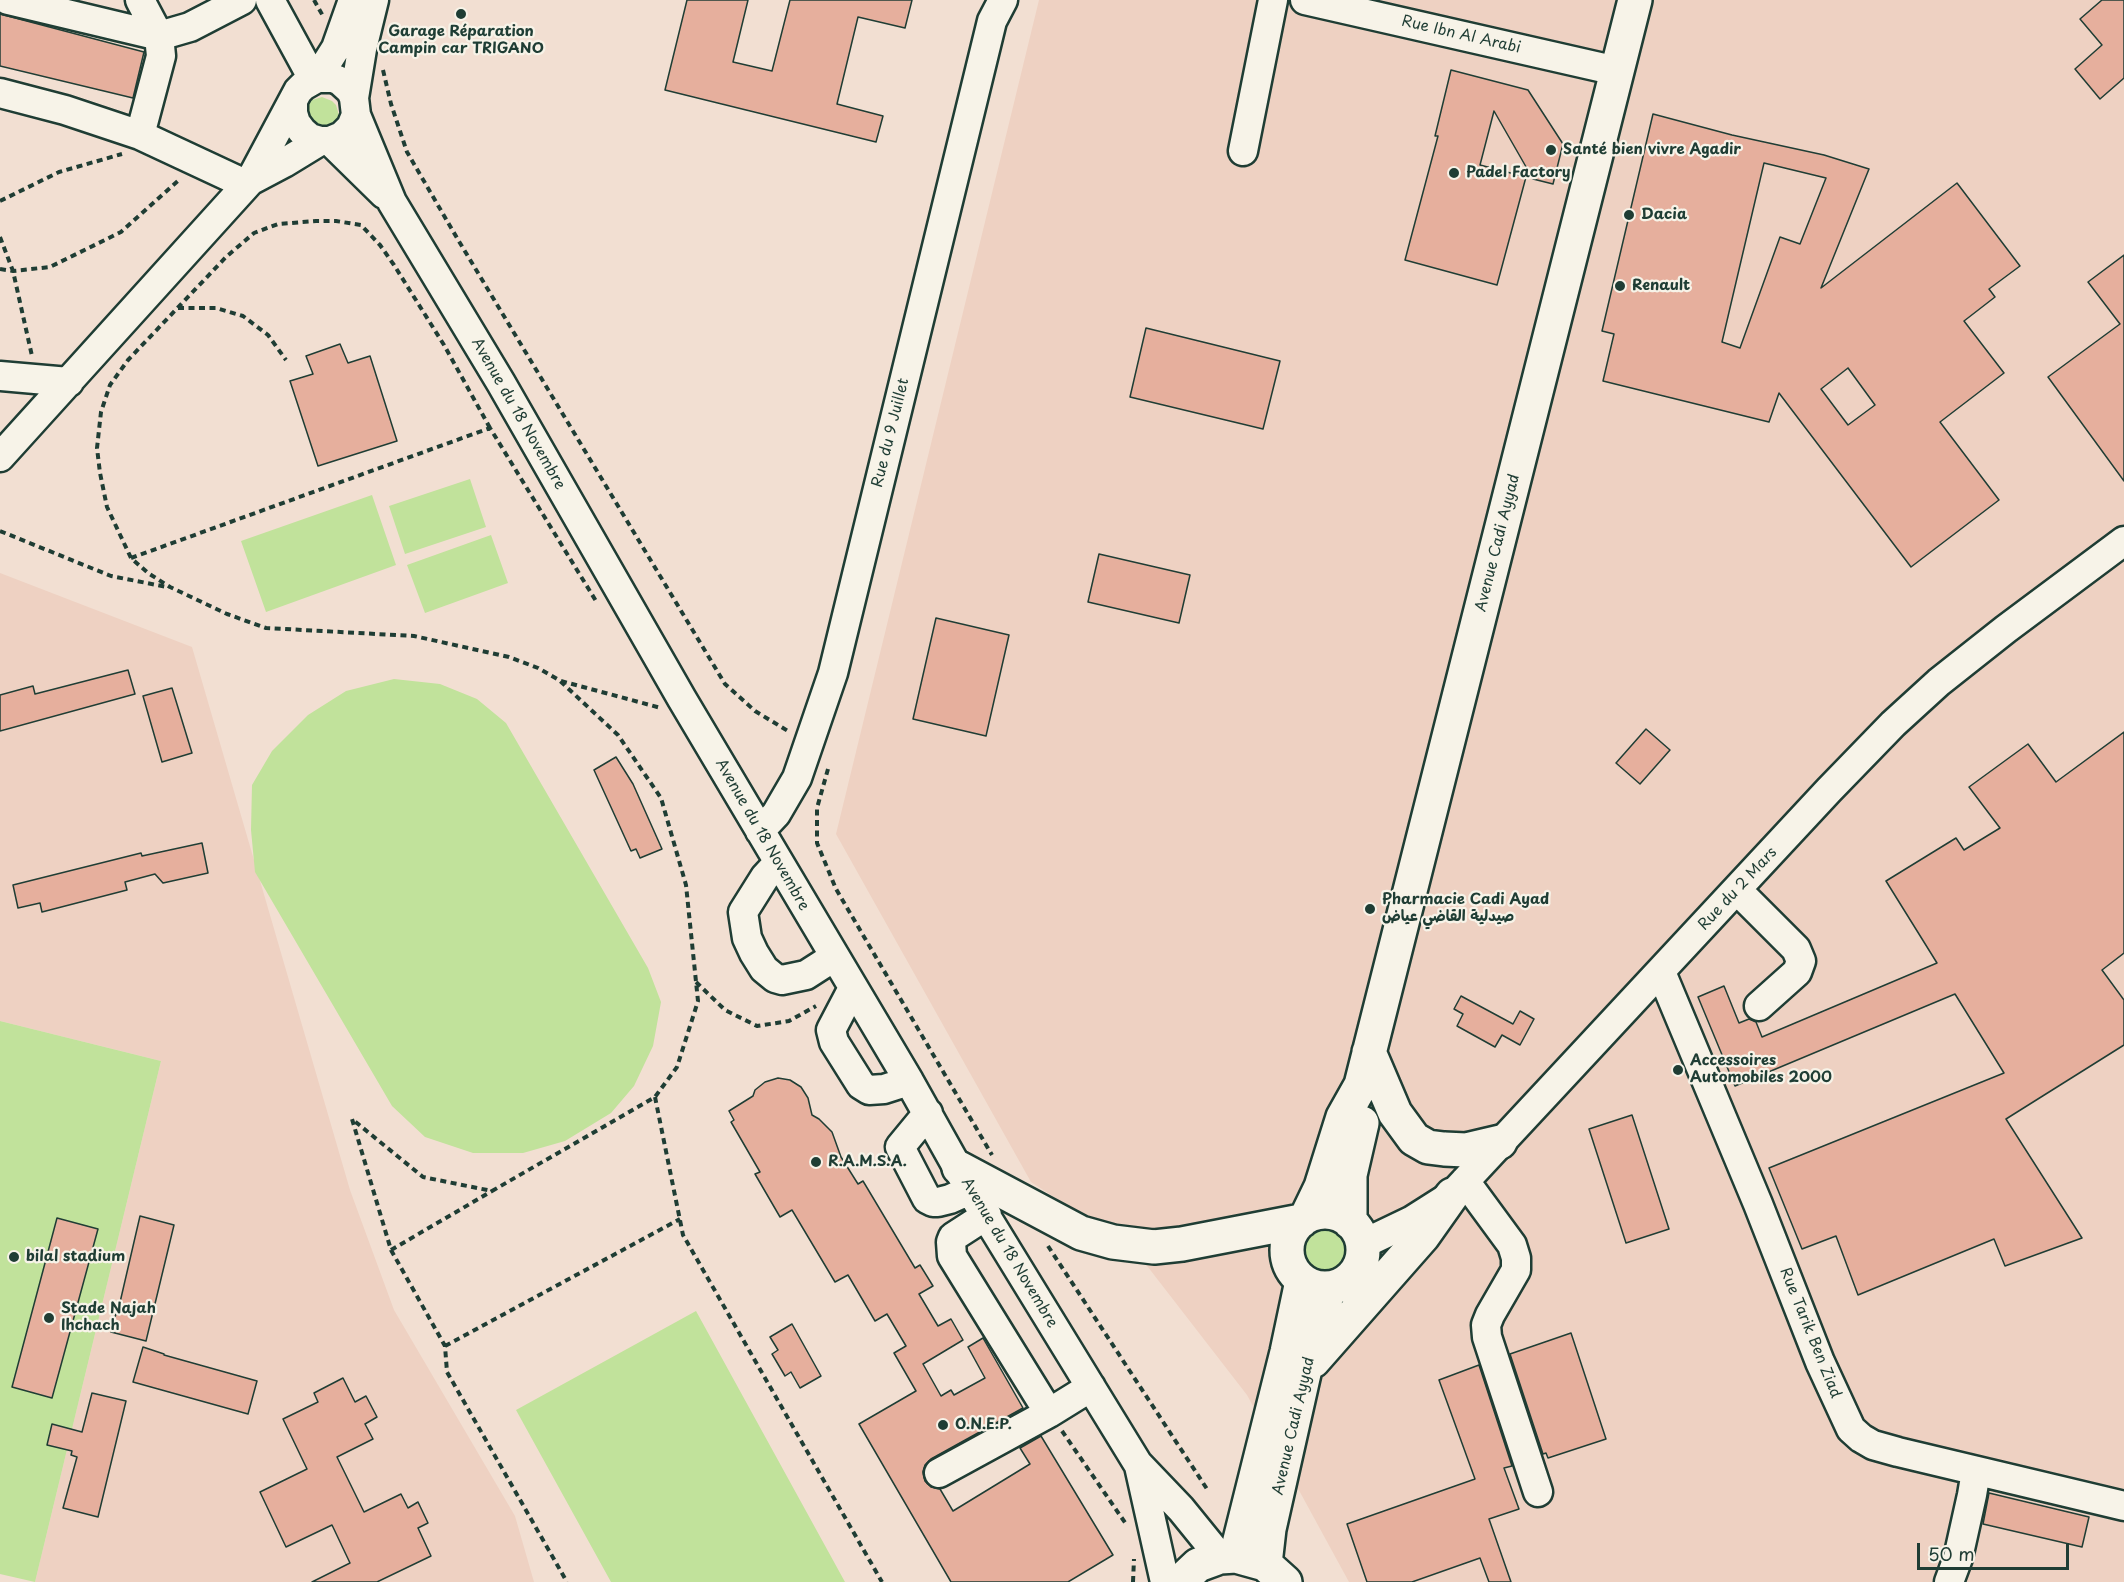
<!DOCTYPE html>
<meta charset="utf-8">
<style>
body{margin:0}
#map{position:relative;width:2124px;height:1582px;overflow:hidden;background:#f2dfd2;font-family:"Playpen Sans",sans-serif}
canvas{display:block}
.scale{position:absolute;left:1917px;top:1543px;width:152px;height:27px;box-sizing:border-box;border:3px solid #1f3d34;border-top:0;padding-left:8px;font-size:18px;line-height:21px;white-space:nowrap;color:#1f3d34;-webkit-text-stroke:4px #f7f3e8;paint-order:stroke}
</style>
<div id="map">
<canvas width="2124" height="1582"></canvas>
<div class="scale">50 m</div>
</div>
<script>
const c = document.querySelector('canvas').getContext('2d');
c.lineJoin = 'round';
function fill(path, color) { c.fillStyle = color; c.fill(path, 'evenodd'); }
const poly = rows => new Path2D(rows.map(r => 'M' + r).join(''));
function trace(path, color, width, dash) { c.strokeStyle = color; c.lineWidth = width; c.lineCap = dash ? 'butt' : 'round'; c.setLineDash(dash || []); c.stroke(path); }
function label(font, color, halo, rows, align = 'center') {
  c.font = font + ' "Playpen Sans","Playpen Sans Arabic",sans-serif'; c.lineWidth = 4.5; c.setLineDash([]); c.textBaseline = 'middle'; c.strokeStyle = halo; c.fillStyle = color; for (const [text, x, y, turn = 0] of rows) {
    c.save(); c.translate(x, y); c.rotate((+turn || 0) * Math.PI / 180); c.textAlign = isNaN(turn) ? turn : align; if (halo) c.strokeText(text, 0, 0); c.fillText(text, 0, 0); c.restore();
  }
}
const built = poly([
 [1039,0,2124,0,2124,1582,1349,1582,1247,1395,1134,1249,1031,1182,836,834],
 [0,573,192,647,350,1190,394,1310,515,1516,534,1582,35,1582,161,1061,0,1021]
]);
const green = poly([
 [322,97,332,101,336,105,339,115,339,120,336,125,313,131,305,108,312,100],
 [470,479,486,527,405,554,389,506],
 [372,495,396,565,266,612,241,541],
 [491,535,508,583,425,613,407,565],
 [394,679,440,684,477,699,506,723,648,968,661,1002,653,1046,634,1086,611,1113,565,1141,523,1153,473,1153,425,1137,392,1106,255,872,251,830,252,785,272,751,308,715,346,691],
 [0,1021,161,1061,35,1582,0,1574],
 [1324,1216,1334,1218,1343,1222,1356,1247,1352,1266,1338,1278,1328,1281,1301,1272,1295,1265,1291,1246,1294,1236],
 [696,1311,845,1582,611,1582,516,1410]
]);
const building = poly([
 [687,0,748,0,733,62,772,71,790,0,912,0,905,28,858,17,837,104,883,116,876,142,665,90,687,0],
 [2102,0,2124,0,2124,78,2100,99,2075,69,2102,45,2080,19,2102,0],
 [0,14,144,52,133,98,0,66,0,14],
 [1451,70,1528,90,1563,144,1553,184,1533,179,1494,111,1480,165,1526,177,1497,285,1405,260,1438,136,1435,136,1451,70],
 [1653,114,1732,135,1824,155,1869,169,1821,288,1957,183,2020,266,1989,289,1995,297,1964,321,2004,373,1940,422,1999,500,1911,567,1779,393,1769,422,1603,381,1614,334,1602,331,1653,114],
 [1764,163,1826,178,1800,244,1780,237,1740,348,1722,342,1764,163],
 [1848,368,1875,405,1848,425,1821,389,1848,368],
 [2124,255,2124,481,2048,377,2120,324,2088,282,2124,255],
 [1146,328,1280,361,1263,429,1130,397,1146,328],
 [340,344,348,363,370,356,397,441,318,466,290,381,313,374,306,356,340,344],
 [1099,554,1190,575,1179,623,1088,602,1099,554],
 [936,618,1009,635,986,736,913,719,936,618],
 [128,670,135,694,0,731,0,695,33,686,35,694,128,670],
 [172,688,192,753,162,762,143,696,172,688],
 [1646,729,1670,750,1640,784,1616,763,1646,729],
 [2124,732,2124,953,2102,970,2124,1000,2124,1045,2006,1119,2082,1238,2005,1266,1994,1239,1858,1295,1836,1236,1802,1249,1769,1168,2004,1073,1955,994,1735,1086,1698,997,1724,986,1739,1023,1749,1019,1756,1022,1762,1037,1937,963,1886,881,1956,838,1964,850,2000,828,1969,787,2028,744,2056,782,2124,732],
 [616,757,633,784,662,849,640,858,636,849,631,851,594,770,616,757],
 [202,843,208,873,163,883,155,874,125,882,127,890,42,912,40,903,18,908,13,885,141,853,142,856,202,843],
 [1461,996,1513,1024,1520,1011,1534,1019,1520,1045,1502,1035,1495,1047,1457,1026,1463,1014,1454,1009,1461,996],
 [778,1078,790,1080,801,1087,808,1098,812,1115,819,1119,832,1132,841,1157,858,1184,863,1181,915,1268,920,1265,933,1286,919,1294,938,1326,951,1319,963,1340,923,1364,941,1396,951,1390,954,1395,985,1378,968,1347,983,1338,1023,1408,931,1459,925,1465,923,1472,925,1481,931,1487,940,1489,953,1511,1030,1464,1020,1448,1041,1436,1113,1555,1068,1582,951,1582,859,1424,916,1391,894,1353,906,1346,887,1314,875,1321,848,1275,835,1282,792,1210,780,1217,755,1174,760,1172,731,1122,734,1120,729,1111,753,1096,755,1090,765,1082,778,1078],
 [1632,1115,1669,1229,1626,1243,1589,1129,1632,1115],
 [140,1216,174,1225,146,1341,111,1332,117,1310,118,1311,140,1216],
 [57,1218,98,1229,52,1398,12,1387,57,1218],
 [792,1324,821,1376,800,1388,791,1372,785,1376,772,1354,778,1350,770,1337,792,1324],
 [1571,1333,1606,1439,1548,1458,1546,1453,1543,1454,1510,1354,1571,1333],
 [143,1347,164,1354,164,1355,257,1381,248,1414,133,1382,143,1347],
 [1479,1365,1512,1466,1504,1468,1519,1509,1489,1519,1511,1582,1489,1582,1480,1558,1412,1582,1367,1582,1347,1524,1475,1479,1439,1380,1479,1365],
 [343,1378,355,1402,366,1396,377,1417,365,1424,373,1439,337,1457,364,1512,401,1494,408,1508,418,1502,428,1523,418,1528,431,1556,377,1582,312,1582,350,1563,332,1525,286,1547,260,1492,307,1469,283,1419,318,1402,314,1393,343,1378],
 [92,1393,126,1401,98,1517,63,1508,77,1457,71,1455,72,1451,47,1445,52,1424,82,1432,92,1393],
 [1989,1493,2089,1517,2082,1547,1983,1524,1989,1493]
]);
const path = poly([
 [314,0,323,16],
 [383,70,391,104,407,152,457,238,725,684,755,711,788,731],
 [0,201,59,172,122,154],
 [0,237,13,271,32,356],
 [0,269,13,271,50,267,121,232,180,179],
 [178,308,216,308,243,316,268,335,286,360],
 [490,428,444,345,394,265,380,245,361,225,336,221,316,221,278,224,254,233,226,257,128,360,110,385,101,412,97,448,100,473,107,507,131,558,148,573,170,587,227,614,266,628,414,636,509,657,538,668,559,680,618,735,661,798,686,885,698,1001,677,1067,655,1097,492,1191,423,1177,352,1119,391,1250,445,1346,447,1372,567,1582],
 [0,531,111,576,167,587],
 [131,558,490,428,596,601],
 [561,681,661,708],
 [828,769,817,808,817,843,836,889,992,1155],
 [696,982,725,1010,757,1026,789,1021,816,1006],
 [655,1097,683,1235,882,1582],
 [1048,1246,1207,1489],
 [391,1250,492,1191],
 [445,1346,680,1219],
 [1062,1431,1126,1524],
 [1133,1582,1134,1559]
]);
const minor = poly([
 [8,0,159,36,190,27,242,0],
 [140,0,159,36,161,56,140,135],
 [270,0,313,79],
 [1305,0,1617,71],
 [317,78,336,48,353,0],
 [0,93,65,110,140,135,245,184],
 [354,98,362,49,374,0],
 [356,115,392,202,501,383,682,699,909,1081,970,1190,1138,1464,1181,1509,1220,1557],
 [330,141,384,194],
 [1243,151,1273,0],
 [250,181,284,163,320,141],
 [0,376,69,382],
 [0,457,250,181,298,91,303,86,317,78,333,78,340,81,351,91,354,98,356,115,351,127,342,136,330,141,320,141,310,138,302,131,296,123,293,113,293,102],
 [760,831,776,814,797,778,833,673,992,21,1003,0],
 [778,863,765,877,743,912,747,938,754,953,764,969,775,978,782,980,806,975,834,957],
 [1737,890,1796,949,1801,961,1797,972,1759,1006],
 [1661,972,1758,1204,1820,1362,1851,1429,1861,1438,1873,1445,1898,1452,2124,1506],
 [853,988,831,1030,834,1042,861,1085,869,1090,884,1089,909,1081],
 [928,1113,900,1147,927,1199,933,1202,938,1202,950,1199,970,1190],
 [1465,1181,1512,1245,1516,1258,1516,1270,1490,1315,1486,1325,1487,1337,1538,1492],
 [987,1215,953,1237,951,1242,952,1256,1049,1413],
 [1363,1244,1411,1221,1452,1195,1829,790,1893,724,1939,682,2006,629,2124,541],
 [1139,1466,1165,1582],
 [939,1473,1049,1413,1091,1387],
 [1949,1582,1958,1558,1972,1495,1976,1471]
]);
const major = poly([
 [1369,1052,1395,1113,1414,1139,1428,1147,1444,1149,1466,1150,1500,1142],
 [959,1168,1081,1233,1113,1242,1154,1247,1182,1244,1301,1221],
 '1287 1250a38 38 0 1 1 76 0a38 38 0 1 1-76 0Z',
 [1307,1216,1321,1187,1343,1117,1361,1085,1635,0],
 [1350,1222,1350,1175,1362,1123],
 [1313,1361,1423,1236,1452,1195],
 [1236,1556,1287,1352,1302,1281],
 [1265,1564,1269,1529,1305,1369,1329,1288],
 [1180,1582,1198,1565,1220,1557,1236,1556,1265,1564,1285,1582]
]);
const markers = [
 [461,14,6,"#1f3d34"],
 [1551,150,6,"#1f3d34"],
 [1454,173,6,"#1f3d34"],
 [1629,215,6,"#1f3d34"],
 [1620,286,6,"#1f3d34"],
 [1370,909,6,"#1f3d34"],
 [1678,1070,6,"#1f3d34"],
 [816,1162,6,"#1f3d34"],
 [14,1257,6,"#1f3d34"],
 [49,1318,6,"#1f3d34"],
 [943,1425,6,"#1f3d34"]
];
const poiNames = [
 ["Garage Réparation",461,32,"center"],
 ["Campin car TRIGANO",461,49,"center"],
 ["Santé bien vivre Agadir",1563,150],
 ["Padel Factory",1466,173],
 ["Dacia",1641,215],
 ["Renault",1632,286],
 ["Pharmacie Cadi Ayad",1382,900],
 ["صيدلية القاضي عياض",1382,917],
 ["Accessoires",1690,1061],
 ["Automobiles 2000",1690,1078],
 ["R.A.M.S.A.",828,1162],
 ["bilal stadium",26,1257],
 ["Stade Najah",61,1309],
 ["Ihchach",61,1326],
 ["O.N.E.P.",955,1425]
];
const streetNames = [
 ["Rue Ibn Al Arabi",1461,35,13],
 ["Avenue du 18 Novembre",518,414,60],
 ["Rue du 9 Juillet",891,433,-76],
 ["Avenue Cadi Ayyad",1498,543,-76],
 ["Avenue du 18 Novembre",762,835,60],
 ["Rue du 2 Mars",1738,889,-47],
 ["Avenue du 18 Novembre",1009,1253,59],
 ["Rue Tarik Ben Ziad",1810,1333,68],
 ["Avenue Cadi Ayyad",1294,1426,-77]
];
fill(built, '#eed1c2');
fill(green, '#c1e29b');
fill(building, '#e6af9d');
trace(building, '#1f3d34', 1.5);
trace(minor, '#1f3d34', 33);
trace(major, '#1f3d34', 38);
trace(path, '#1f3d34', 4, [6, 4.5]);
trace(minor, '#f7f3e8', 28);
trace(major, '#f7f3e8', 33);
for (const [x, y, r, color] of markers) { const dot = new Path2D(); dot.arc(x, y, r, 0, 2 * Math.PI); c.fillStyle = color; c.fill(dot); trace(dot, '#f7f3e8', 2); }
label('bold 15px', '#1f3d34', '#f7f3e8', poiNames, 'left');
label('15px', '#1f3d34', '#f7f3e8', streetNames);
</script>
